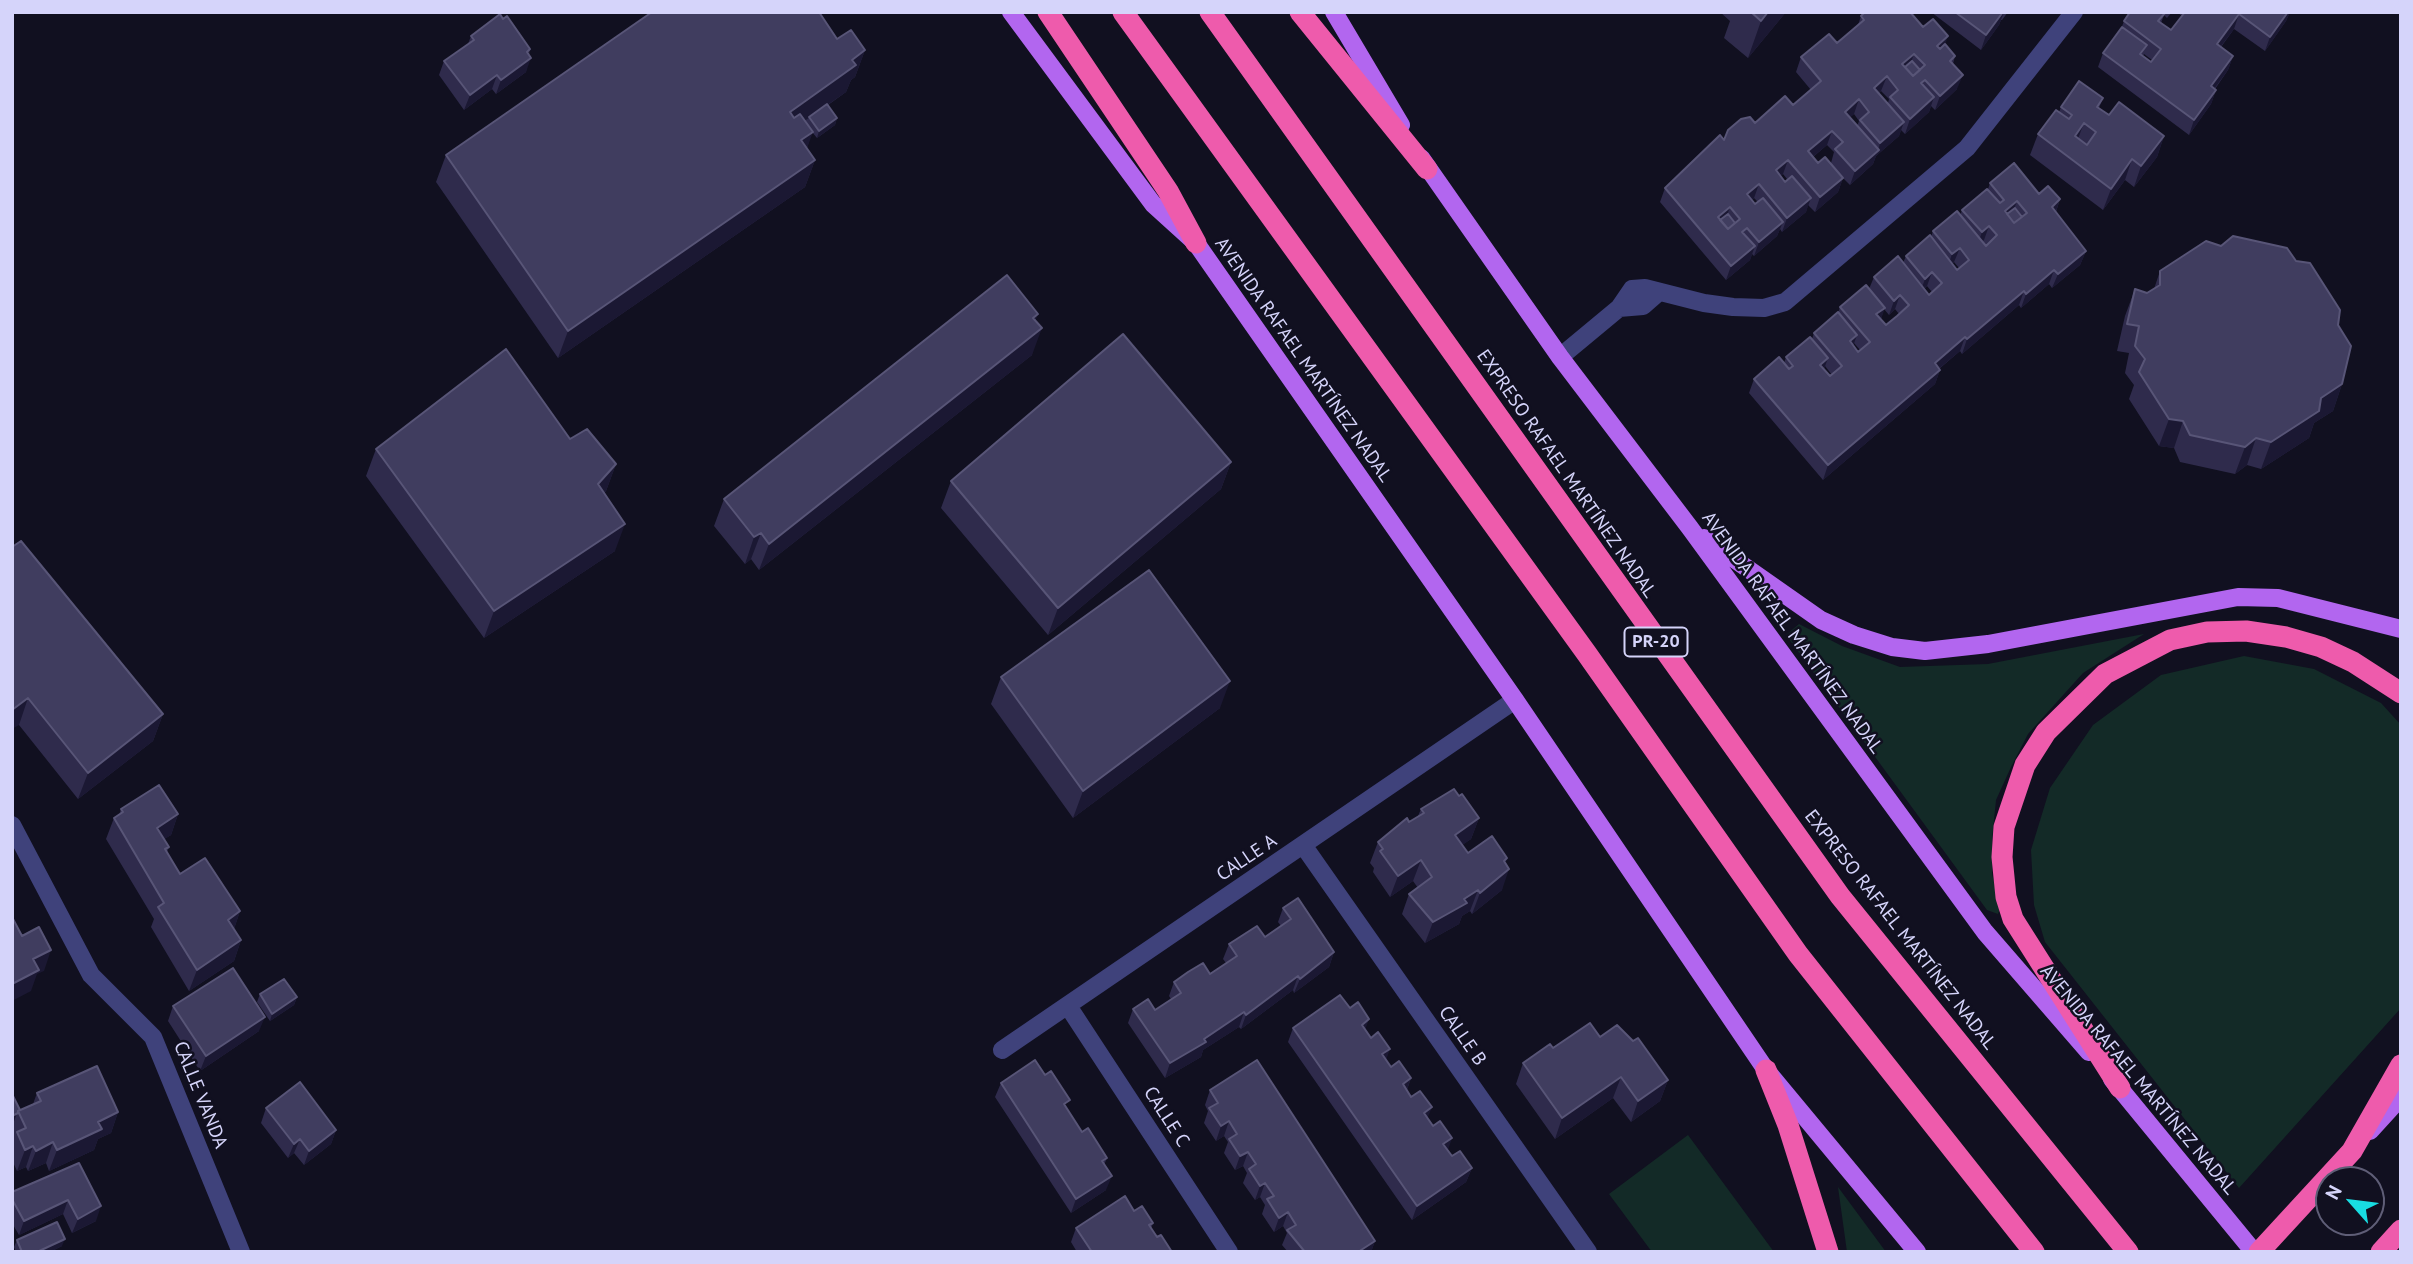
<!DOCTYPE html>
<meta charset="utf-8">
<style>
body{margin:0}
#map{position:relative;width:2413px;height:1264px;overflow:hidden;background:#111020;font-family:"PT Sans",sans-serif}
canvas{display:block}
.frame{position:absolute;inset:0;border:14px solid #d5d4fa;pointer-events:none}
.north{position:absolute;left:2315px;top:1166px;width:70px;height:70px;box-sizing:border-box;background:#111020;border:2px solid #5f5e77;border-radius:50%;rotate:298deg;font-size:19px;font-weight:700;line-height:28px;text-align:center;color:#d5d4fa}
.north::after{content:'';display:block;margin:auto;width:24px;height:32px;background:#18dde2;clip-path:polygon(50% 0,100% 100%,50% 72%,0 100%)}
</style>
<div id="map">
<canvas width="2413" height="1264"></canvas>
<div class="frame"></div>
<div class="north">N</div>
</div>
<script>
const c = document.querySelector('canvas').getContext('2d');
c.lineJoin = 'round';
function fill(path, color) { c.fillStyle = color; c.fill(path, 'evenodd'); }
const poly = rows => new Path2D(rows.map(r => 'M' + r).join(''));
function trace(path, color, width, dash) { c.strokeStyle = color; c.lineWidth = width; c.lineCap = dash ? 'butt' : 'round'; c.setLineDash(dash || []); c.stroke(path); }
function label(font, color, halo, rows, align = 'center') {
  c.font = font + ' "PT Sans",sans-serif'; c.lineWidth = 5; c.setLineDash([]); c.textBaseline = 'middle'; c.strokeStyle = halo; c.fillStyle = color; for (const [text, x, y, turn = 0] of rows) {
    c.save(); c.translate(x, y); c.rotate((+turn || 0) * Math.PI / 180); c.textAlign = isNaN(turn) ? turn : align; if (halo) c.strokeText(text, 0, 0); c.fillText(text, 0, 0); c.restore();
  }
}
const green = poly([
 [1799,624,1842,646,1900,667,1988,664,2144,634,2083,673,2028,734,2011,767,1996,800,1992,839,1992,874,2000,908,1998,914,1987,910,1786,635],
 [2244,656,2314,669,2381,703,2401,725,2401,1008,2239,1188,2045,942,2034,905,2031,850,2050,788,2093,725,2161,675],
 [1688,1135,1774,1252,1652,1252,1609,1194],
 [1838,1187,1886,1252,1847,1252]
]);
const minor = poly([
 [1619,308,1643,306,1659,292],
 [1560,357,1619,308,1632,289,1645,288,1704,303,1733,307,1764,308,1785,302,1967,148,2074,12],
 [12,825,91,975,153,1037,241,1252],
 [1303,845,1588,1252],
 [1068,1006,1229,1252],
 [1002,1050,1515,700]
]);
const major = poly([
 [1011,12,1153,204,1196,243,1515,700,1766,1070,1917,1252],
 [1334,12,1401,125],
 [1421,158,1560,357,1690,528,1985,932,2089,1052],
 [1704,538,1821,620,1854,635,1892,647,1925,651,1988,644,2238,597,2278,598,2401,629],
 [2112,1079,2254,1252],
 [2370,1131,2401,1097]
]);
const highway = poly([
 [1048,12,1168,191,1196,243],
 [1123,12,1587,654,1798,954,2034,1252],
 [1210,12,1840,896,2128,1252],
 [1300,12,1427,169],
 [1766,1070,1788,1125,1828,1252],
 [2120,1088,2013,919,2006,897,2002,857,2004,827,2025,765,2046,732,2105,674,2170,640,2207,632,2246,631,2286,637,2321,647,2353,662,2401,693],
 [2259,1252,2352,1151,2401,1065],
 [2381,1252,2401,1230]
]);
const wall = poly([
 [1720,12,1786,12,1748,58,1724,38,1730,21],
 [1931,12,2008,12,2002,20,2001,20,1999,25,1981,50],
 [2130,12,2172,12,2167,18,2164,15,2161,23,2171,30,2182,16,2177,12,2290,12,2286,21,2265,51,2234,29,2221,47,2233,56,2228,70,2215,89,2216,90,2211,104,2189,135,2098,67,2103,53,2121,29,2124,21],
 [2144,54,2152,60,2151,62,2143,56],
 [1861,16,1923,27,1955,56,1953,64,1957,89,1935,110,1931,106,1929,112,1905,134,1901,130,1899,136,1876,156,1873,164,1850,185,1843,178,1838,192,1815,212,1808,205,1806,212,1782,232,1780,229,1777,236,1754,256,1752,254,1750,260,1726,280,1660,202,1665,188,1724,140,1755,123,1793,105,1811,90,1796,72,1801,57,1837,43,1858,25],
 [1881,91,1889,99,1888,103,1879,93],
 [1854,114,1859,121,1857,126,1850,117],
 [1827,145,1834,152,1831,163,1818,163,1813,157],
 [1783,174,1787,179,1785,182,1780,176],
 [1754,198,1758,202,1755,204,1752,200],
 [503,19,530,49,526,72,496,94,492,89,464,110,439,75,444,61,468,44,471,36],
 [837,39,865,50,855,77,851,80,846,92,828,105,837,118,835,125,817,138,812,132,807,148,815,160,805,187,558,358,436,182,446,155],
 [2103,98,2099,108,2109,115,2164,136,2157,157,2134,187,2125,180,2103,210,2030,155,2038,134,2059,112,2061,107],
 [1990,183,2039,194,2060,199,2056,212,2086,251,2080,265,2052,288,2049,284,2021,308,2019,305,1962,354,1960,351,1939,369,1940,370,1935,384,1823,480,1749,393,1754,379,1784,363,1786,357,1812,339,1814,333,1838,313,1840,307,1869,289,1874,277,1903,263,1906,256,1931,237,1933,231,1960,216,1962,210,1988,189],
 [1954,262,1959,268,1957,270,1952,264],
 [1927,286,1932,292,1929,295,1924,289],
 [1884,309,1889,315,1895,309,1899,314,1886,325,1881,319],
 [1854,343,1860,350,1858,352,1853,345],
 [1825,366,1832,375,1830,376,1824,369],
 [2160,271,2338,325,2342,384,2333,411,2314,423,2309,438,2261,469,2247,465,2235,474,2180,462,2174,448,2159,446,2129,399,2134,385,2125,373,2129,353,2117,351,2125,316,2135,289,2147,293,2154,289],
 [1036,320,1032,355,759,570,751,559,745,564,714,526,724,499],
 [570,439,616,464,606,491,604,493,615,551,484,638,366,476,376,449],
 [1231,462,1221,489,1048,635,941,508,951,481],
 [12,547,163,714,153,741,78,799,19,725],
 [1001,677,1220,708,1073,818,991,704],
 [1459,796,1479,818,1471,839,1462,845,1468,853,1507,858,1505,863,1502,890,1472,914,1470,911,1462,916,1459,924,1425,943,1402,914,1409,894,1418,888,1413,881,1390,897,1373,872,1374,868,1370,863,1378,842,1418,816,1421,809],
 [121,809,178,814,171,835,164,839,169,847,167,852,180,874,240,911,234,929,241,940,234,961,189,991,151,927,154,919,106,839,114,818,119,815],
 [1283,908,1334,952,1329,967,1294,993,1293,990,1241,1029,1239,1027,1203,1050,1201,1057,1165,1078,1128,1023,1133,1009,1155,1010,1171,999,1169,996,1174,982,1210,974,1226,963,1223,959,1229,944,1265,937,1281,926,1278,922],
 [260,994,297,997,294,1005,270,1021,257,1002],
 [173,1006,259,1031,200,1071,168,1021],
 [1293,1028,1365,1030,1391,1067,1411,1078,1407,1090,1428,1119,1452,1156,1472,1168,1466,1182,1412,1220,1288,1042],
 [1600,1037,1668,1080,1660,1101,1631,1122,1613,1098,1555,1139,1516,1084,1523,1063,1553,1048],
 [1001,1083,1066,1108,1082,1132,1107,1158,1104,1165,1106,1190,1071,1213,995,1097],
 [1210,1090,1375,1241,1371,1252,1288,1252,1282,1245,1287,1233,1283,1226,1274,1232,1262,1214,1265,1205,1260,1197,1255,1200,1243,1183,1247,1173,1243,1166,1235,1170,1224,1153,1228,1142,1224,1136,1216,1141,1204,1123,1208,1111,1205,1105],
 [37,1093,118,1112,111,1133,98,1139,94,1150,49,1171,46,1163,28,1171,26,1167,17,1171,12,1160,12,1145,14,1140,12,1137,12,1094,20,1110,33,1104],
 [266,1108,336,1130,331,1144,304,1165,294,1153,288,1158,261,1123],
 [79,1163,96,1221,72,1233,63,1214,19,1235,12,1223,12,1192],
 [1134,1211,1153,1223,1151,1229,1157,1237,1172,1252,1077,1252,1071,1242,1076,1228],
 [17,1240,62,1246,50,1252,16,1252,14,1247]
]);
const shadedWall = poly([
 [1768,12,1786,12,1748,58,1761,21],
 [2004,12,1999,25,1981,50,1986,35],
 [2288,12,2290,12,2286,21,2265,51,2270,37],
 [2239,14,2234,29,2212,58,2217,44],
 [1948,36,1943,51,1937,46],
 [530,49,526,62,531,58,526,72,496,94,501,80],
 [865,50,855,77,851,80,846,92,780,138,790,112,852,60],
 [1914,54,1909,68,1902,74,1902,64],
 [2233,56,2228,70,2206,100,2211,86],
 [497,75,492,89,464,110,470,95],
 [1963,75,1957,89,1935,110,1940,96],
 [1887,76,1881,91,1869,102,1874,88],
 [2216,90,2211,104,2189,135,2194,120],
 [1934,97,1929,112,1905,134,1910,119],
 [1859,99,1854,114,1840,127,1845,112],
 [837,118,835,125,817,138,819,131],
 [1904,122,1899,136,1876,156,1873,164,1850,185,1855,171,1878,151,1880,143],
 [2084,123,2076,144,2075,136],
 [1832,131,1827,145,1803,165,1808,151],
 [813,132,803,159,801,140],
 [2164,136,2157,157,2134,187,2141,166],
 [2132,159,2125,180,2103,210,2111,189],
 [815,160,805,187,558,358,568,331],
 [1788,160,1783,174,1770,185,1776,170],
 [1843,178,1838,192,1815,212,1820,197],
 [1759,184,1754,198,1742,209,1747,194],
 [1811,198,1806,212,1782,232,1787,218],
 [2060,199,2055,214,2052,207],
 [2017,201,2012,215,2004,222,2005,211],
 [1730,207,1725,221,1718,227,1718,217],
 [1783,222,1777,236,1754,256,1759,242],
 [1989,226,1984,240,1977,246,1982,232],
 [1755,246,1750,260,1726,280,1731,266],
 [1960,248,1954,262,1947,269,1952,254],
 [2086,251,2080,265,2052,288,2058,274],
 [2054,270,2049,284,2021,308,2026,294],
 [1932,272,1927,286,1920,293,1925,279],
 [2024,291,2019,305,1962,354,1967,339],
 [1900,295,1895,309,1889,315,1894,301],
 [1885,308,1880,322,1876,314],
 [1038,314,1029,338,1042,328,1032,355,759,570,769,544],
 [1857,335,1852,349,1850,341],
 [1965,337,1960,351,1929,377,1935,363],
 [1828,358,1823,372,1820,365],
 [1940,370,1935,384,1823,480,1828,465],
 [2342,384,2333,411,2314,423,2309,438,2261,469,2271,442,2321,398],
 [2169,419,2183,421,2174,448,2159,446],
 [2256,438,2247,465,2235,474,2245,447],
 [1231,462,1221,489,1048,635,1058,608],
 [616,464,606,491,588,511,598,484],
 [625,524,615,551,484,638,494,611],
 [761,533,751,559,745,564,754,537],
 [1230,681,1220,708,1073,818,1083,791],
 [28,698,19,725,12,729,12,710],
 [163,714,153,741,78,799,88,773],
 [178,814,171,835,149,849,157,828],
 [1479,818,1471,839,1447,856,1455,835],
 [1507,858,1501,876,1509,869,1502,890,1472,914,1480,893,1504,861],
 [1421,860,1413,881,1390,897,1398,876],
 [1478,890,1470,911,1462,916,1459,924,1425,943,1433,922],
 [240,911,233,932,228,920],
 [241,940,234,961,189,991,197,970],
 [51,950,44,971,37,974,31,991,12,1001,12,984,33,959],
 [1334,952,1329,967,1294,993,1300,979],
 [1298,976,1293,990,1241,1029,1246,1015],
 [297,997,294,1005,270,1021,272,1014],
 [1244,1012,1239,1027,1203,1050,1201,1057,1165,1078,1170,1063],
 [265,1017,259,1031,200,1071,206,1056],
 [1369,1019,1364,1033,1362,1025],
 [1390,1049,1385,1063,1382,1054],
 [1621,1077,1613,1098,1555,1139,1562,1118],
 [1411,1078,1406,1092,1403,1084],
 [1668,1080,1660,1101,1631,1122,1638,1101],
 [1432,1107,1426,1122,1424,1113],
 [118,1112,111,1133,98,1139,94,1150,49,1171,57,1150,98,1122],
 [17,1113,12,1127,12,1116],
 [1229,1121,1224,1136,1216,1141,1221,1126],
 [336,1130,331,1144,304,1165,309,1151],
 [1452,1138,1447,1153,1443,1144],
 [300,1139,294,1153,288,1158,294,1144],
 [53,1142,46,1163,28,1171,36,1151],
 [33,1146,26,1167,17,1171,25,1150],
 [1248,1152,1243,1166,1235,1170,1240,1156],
 [1472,1168,1466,1182,1412,1220,1417,1206],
 [1112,1176,1106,1190,1071,1213,1076,1199],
 [1265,1183,1260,1197,1255,1200,1260,1186],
 [68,1200,63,1214,19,1235,24,1221],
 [101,1206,96,1221,72,1233,78,1219],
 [1288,1212,1283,1226,1274,1232,1279,1218],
 [65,1239,62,1246,50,1252,37,1252],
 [1375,1241,1371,1252,1358,1252]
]);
const building = poly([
 [652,12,819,12,837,39,851,30,865,50,852,60,856,65,790,112,794,118,800,114,813,132,801,140,815,160,568,331,446,155,652,12],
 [1751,12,1768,12,1761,21,1751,12],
 [1865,12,1910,12,1923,27,1933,19,1948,36,1937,46,1940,49,1945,44,1955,56,1950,61,1963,75,1940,96,1925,80,1921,83,1934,97,1910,119,1890,97,1898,90,1887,76,1874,88,1904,122,1880,143,1860,120,1869,112,1859,99,1845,112,1879,150,1855,171,1835,149,1843,142,1832,131,1808,151,1818,163,1825,157,1843,178,1820,197,1788,160,1776,170,1785,182,1792,176,1811,198,1787,218,1759,184,1747,194,1755,204,1763,198,1783,222,1759,242,1747,228,1742,232,1755,246,1731,266,1665,188,1720,135,1724,140,1728,130,1741,119,1750,117,1755,123,1785,96,1793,105,1821,81,1801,57,1829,34,1837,43,1864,20,1861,16,1865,12],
 [1914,54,1925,65,1913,76,1902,64,1914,54],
 [1730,207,1740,219,1728,229,1718,217,1730,207],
 [1955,12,2003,12,1986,35,1955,12],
 [2130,12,2164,12,2165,13,2158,21,2171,30,2185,12,2288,12,2270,37,2239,14,2217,44,2233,56,2211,86,2216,90,2194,120,2103,53,2122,27,2147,45,2140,54,2151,62,2161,49,2124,21,2130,12],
 [500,14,503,19,507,16,530,49,527,52,531,58,501,80,497,75,470,95,444,61,474,40,471,36,500,14],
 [1912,61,1920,70,1913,76,1905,67,1912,61],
 [2079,81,2103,98,2097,107,2109,115,2119,102,2164,136,2141,166,2132,159,2111,189,2038,134,2056,110,2069,119,2072,115,2061,107,2079,81],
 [2084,123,2096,132,2087,145,2075,136,2084,123],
 [827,104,837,118,819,131,809,117,827,104],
 [2014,163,2039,194,2048,186,2060,199,2052,207,2086,251,2058,274,2054,270,2026,294,2024,291,1967,339,1965,337,1935,363,1940,370,1828,465,1754,379,1779,357,1789,369,1793,366,1786,357,1810,337,1828,358,1820,365,1830,376,1842,366,1814,333,1838,312,1857,335,1850,341,1858,352,1870,342,1840,307,1866,285,1885,308,1876,314,1886,325,1897,316,1909,305,1900,295,1894,301,1874,277,1898,256,1929,295,1942,283,1932,272,1925,279,1906,256,1930,235,1957,270,1969,260,1960,248,1952,254,1933,231,1957,211,1986,246,1997,235,1989,226,1982,232,1962,210,1987,189,2000,203,2004,200,1990,183,2014,163],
 [2017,201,2027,213,2014,223,2005,211,2017,201],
 [2015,208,2022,217,2014,223,2007,214,2015,208],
 [1728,214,1735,223,1728,229,1720,220,1728,214],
 [2233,236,2287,248,2296,261,2310,263,2340,310,2338,325,2351,346,2342,384,2321,398,2319,411,2271,442,2256,438,2245,447,2190,435,2183,421,2169,419,2139,372,2145,359,2135,346,2139,326,2127,324,2135,289,2147,293,2160,285,2160,271,2206,241,2221,246,2233,236],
 [1007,275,1038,314,1033,318,1042,328,769,544,761,533,754,537,724,499,1007,275],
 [1123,334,1231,462,1058,608,951,481,1123,334],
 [506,349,570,439,587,429,616,464,598,484,625,524,494,611,376,449,506,349],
 [21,541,163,714,88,773,28,698,12,710,12,547,21,541],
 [1149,570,1230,681,1083,791,1001,677,1149,570],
 [159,785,178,814,157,828,169,847,165,849,180,874,205,858,240,911,228,920,241,940,197,970,158,907,164,903,114,818,123,812,121,809,159,785],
 [1454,789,1459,796,1462,794,1479,818,1455,835,1468,853,1492,836,1507,858,1504,861,1509,869,1480,893,1478,890,1464,899,1467,903,1433,922,1409,894,1432,877,1421,860,1398,876,1380,851,1383,849,1378,842,1407,818,1409,822,1424,813,1421,809,1454,789],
 [1298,898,1334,952,1300,979,1298,976,1246,1015,1244,1012,1204,1039,1206,1042,1170,1063,1133,1009,1148,999,1155,1010,1181,993,1174,982,1188,972,1203,963,1210,974,1237,956,1229,944,1257,926,1265,937,1291,919,1283,908,1298,898],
 [12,917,22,936,39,927,51,950,33,959,39,970,12,984,12,917],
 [233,968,265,1017,206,1056,173,1006,233,968],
 [284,979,297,997,272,1014,260,994,284,979],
 [1340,995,1350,1008,1358,1002,1369,1019,1362,1025,1371,1038,1378,1032,1390,1049,1382,1054,1391,1067,1399,1061,1411,1078,1403,1084,1411,1097,1420,1091,1432,1107,1424,1113,1433,1126,1440,1121,1452,1138,1443,1144,1452,1156,1460,1151,1472,1168,1417,1206,1293,1028,1340,995],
 [1590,1023,1600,1037,1617,1025,1633,1041,1638,1038,1668,1080,1638,1101,1621,1077,1562,1118,1523,1063,1550,1044,1553,1048,1590,1023],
 [1035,1060,1045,1075,1051,1071,1070,1100,1064,1104,1082,1132,1088,1128,1107,1158,1102,1161,1112,1176,1076,1199,1001,1083,1035,1060],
 [1257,1060,1375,1241,1358,1252,1305,1252,1287,1230,1296,1225,1288,1212,1279,1218,1267,1199,1274,1196,1265,1183,1260,1186,1249,1169,1256,1164,1248,1152,1240,1156,1229,1139,1237,1134,1229,1121,1221,1126,1209,1108,1218,1103,1210,1090,1257,1060],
 [97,1066,118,1112,98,1122,102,1129,57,1150,53,1142,36,1151,33,1146,25,1150,17,1132,26,1128,18,1111,41,1101,37,1093,97,1066],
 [300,1082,336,1130,309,1151,300,1139,294,1144,266,1108,300,1082],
 [12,1094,20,1110,18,1111,18,1113,12,1116,12,1094],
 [79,1163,101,1206,78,1219,68,1200,24,1221,12,1199,12,1192,79,1163],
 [1125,1196,1134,1211,1142,1206,1153,1223,1149,1225,1157,1237,1161,1235,1172,1252,1092,1252,1076,1228,1125,1196],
 [57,1222,65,1239,37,1252,22,1252,17,1240,57,1222]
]);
const shields = [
 [1656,642,63]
];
const shieldNames = [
 ["PR-20",1656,642]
];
const streetNames = [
 ["AVENIDA RAFAEL MARTÍNEZ NADAL",1303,360,55],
 ["EXPRESO RAFAEL MARTÍNEZ NADAL",1566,474,55],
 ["AVENIDA RAFAEL MARTÍNEZ NADAL",1792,633,54],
 ["CALLE A",1247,858,-34],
 ["EXPRESO RAFAEL MARTÍNEZ NADAL",1900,930,52],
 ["CALLE B",1462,1036,55],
 ["AVENIDA RAFAEL MARTÍNEZ NADAL",2138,1080,50],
 ["CALLE VANDA",200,1095,68],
 ["CALLE C",1166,1117,57]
];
fill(green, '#132a27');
trace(minor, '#3f427b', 18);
trace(major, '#b266ef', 18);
trace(highway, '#ee5bac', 21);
fill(wall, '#2f2b4c');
fill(shadedWall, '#1b1833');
fill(building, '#403d5f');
trace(building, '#585577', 2);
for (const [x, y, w] of shields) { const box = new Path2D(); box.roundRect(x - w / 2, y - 14.5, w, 29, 5); c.fillStyle = '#111020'; c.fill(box); trace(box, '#d5d4fa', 2); }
label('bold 18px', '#d5d4fa', null, shieldNames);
label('19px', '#d5d4fa', '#111020', streetNames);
</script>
